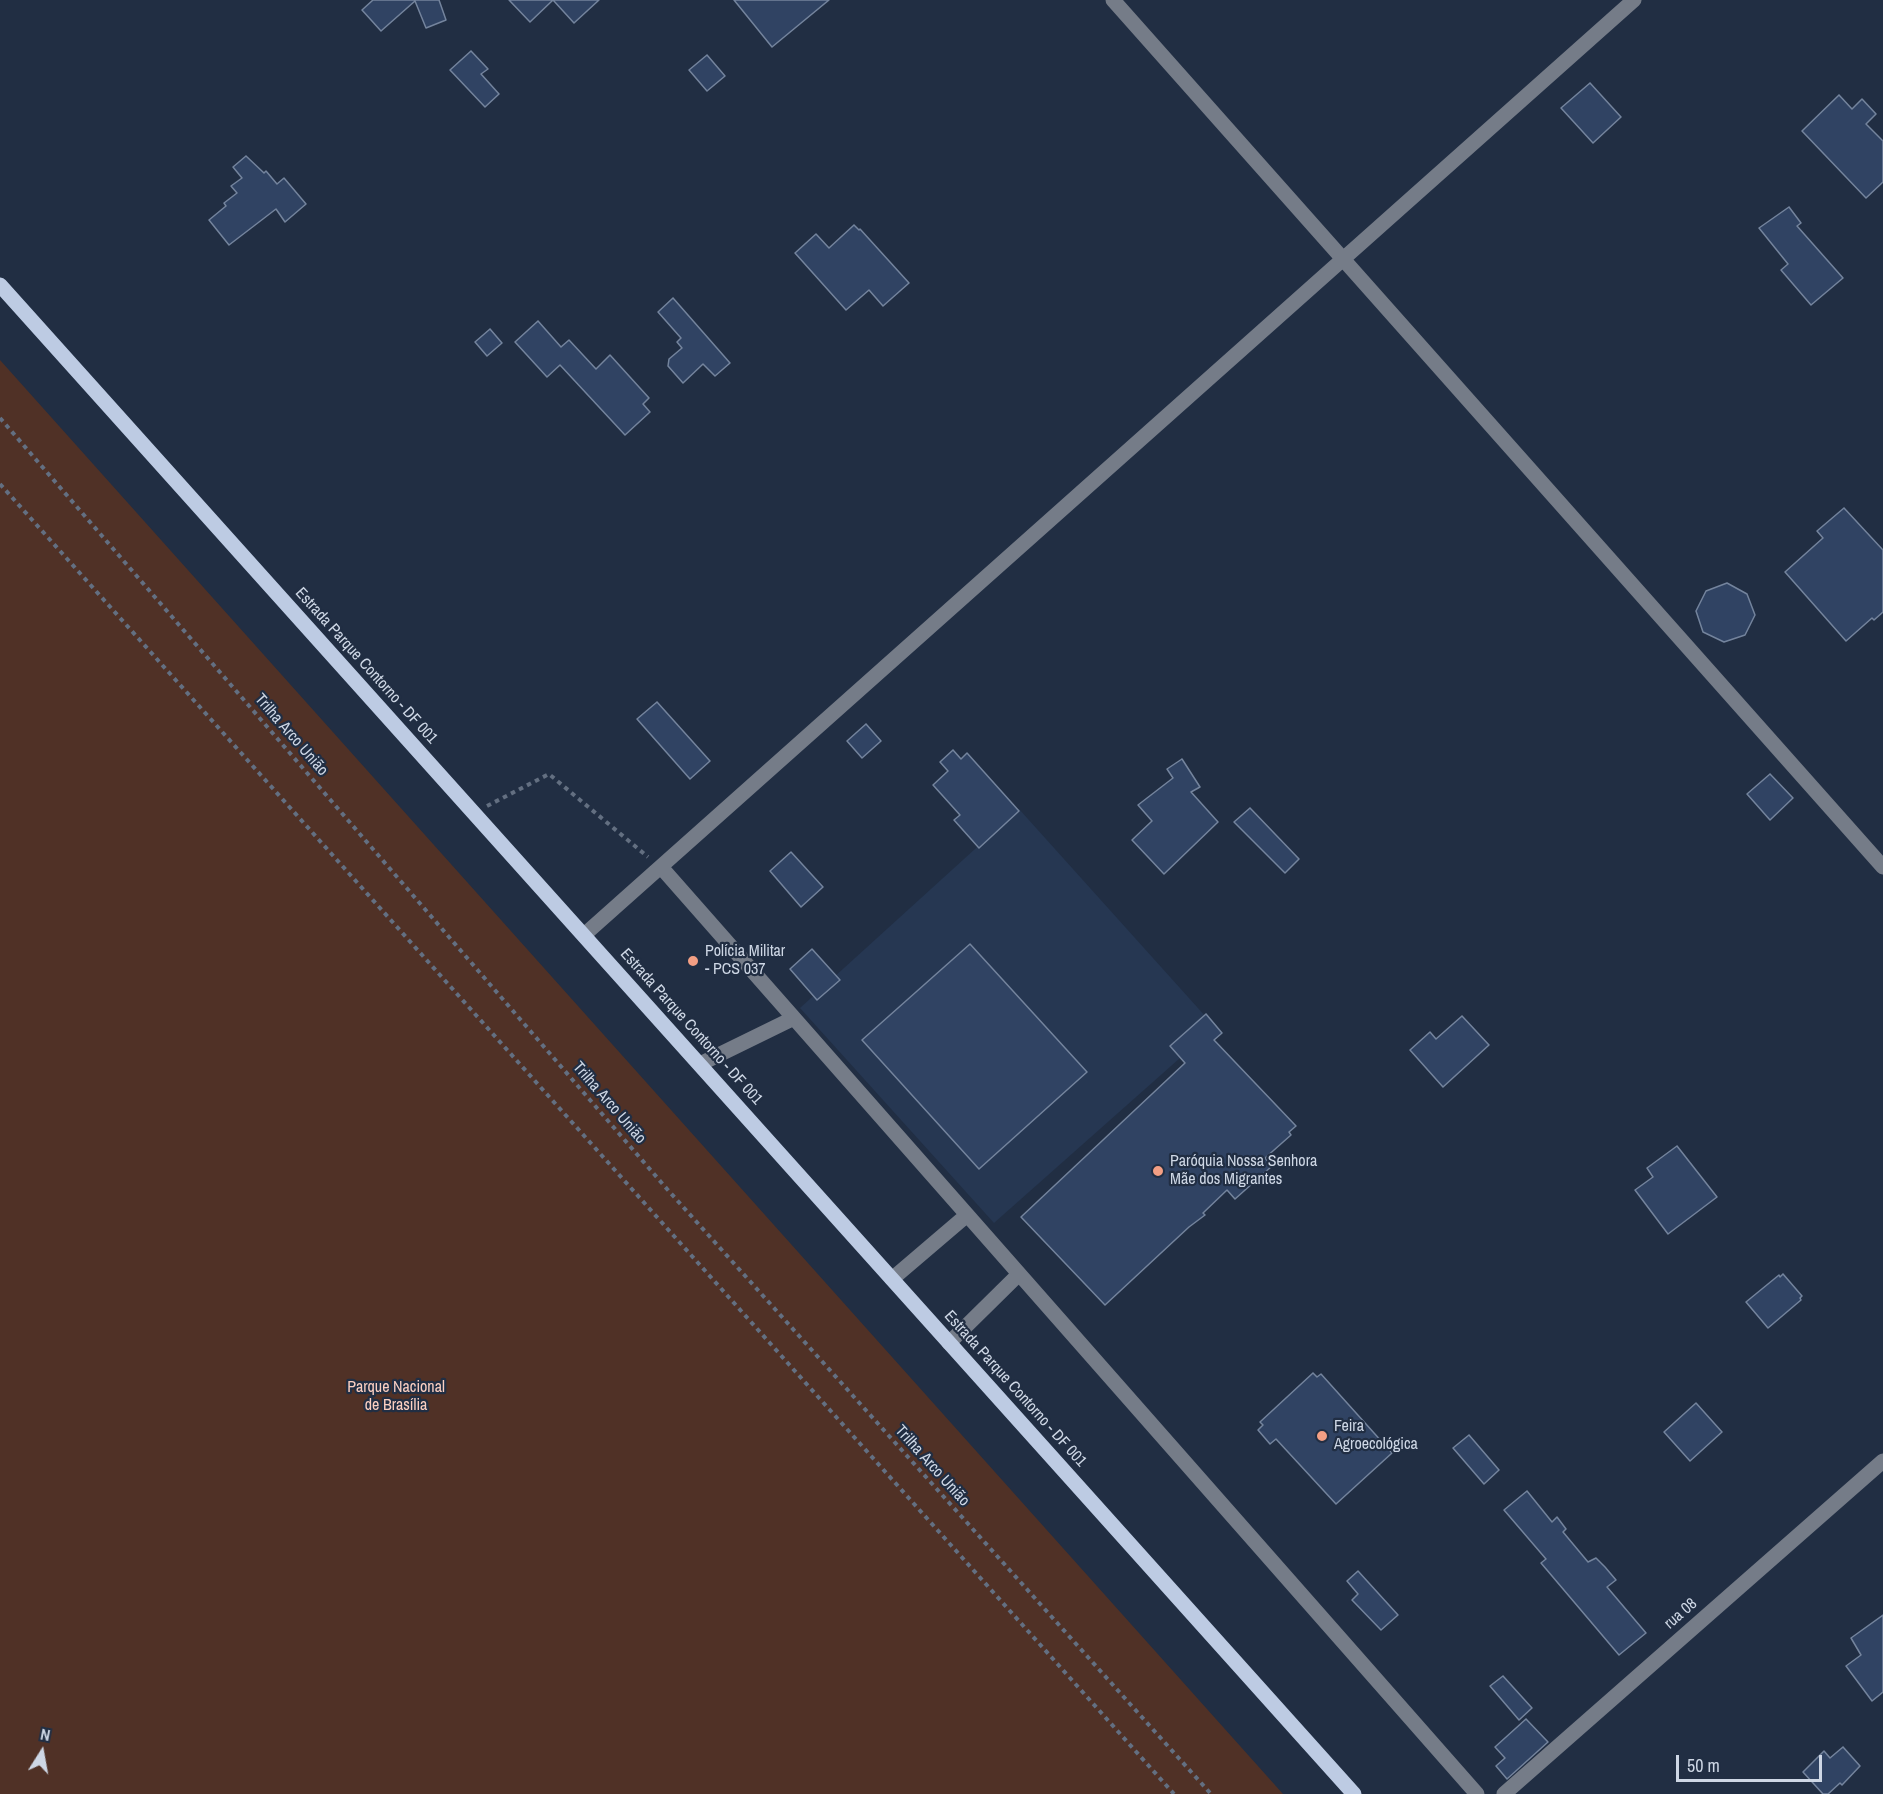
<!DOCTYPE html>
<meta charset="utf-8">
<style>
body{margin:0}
#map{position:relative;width:1883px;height:1794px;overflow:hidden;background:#212e43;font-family:"Archivo Narrow",sans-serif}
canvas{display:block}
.north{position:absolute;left:12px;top:1722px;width:60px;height:60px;-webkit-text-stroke:4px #212e43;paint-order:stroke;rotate:11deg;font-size:16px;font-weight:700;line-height:24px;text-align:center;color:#ced7e5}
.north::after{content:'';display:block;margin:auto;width:21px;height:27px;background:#ced7e5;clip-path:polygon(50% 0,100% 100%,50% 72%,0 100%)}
.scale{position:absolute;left:1676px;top:1755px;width:146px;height:27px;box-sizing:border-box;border:3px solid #ced7e5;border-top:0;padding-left:8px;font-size:18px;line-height:21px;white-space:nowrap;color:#ced7e5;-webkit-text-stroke:4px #212e43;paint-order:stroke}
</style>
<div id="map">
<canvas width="1883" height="1794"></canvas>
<div class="north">N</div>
<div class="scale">50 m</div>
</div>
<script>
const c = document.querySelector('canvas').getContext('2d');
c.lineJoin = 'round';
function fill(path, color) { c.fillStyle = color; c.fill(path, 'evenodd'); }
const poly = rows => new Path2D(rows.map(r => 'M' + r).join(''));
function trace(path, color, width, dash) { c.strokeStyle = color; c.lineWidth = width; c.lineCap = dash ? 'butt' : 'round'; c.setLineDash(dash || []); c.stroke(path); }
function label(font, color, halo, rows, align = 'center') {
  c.font = font + ' "Archivo Narrow",sans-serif'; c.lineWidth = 4.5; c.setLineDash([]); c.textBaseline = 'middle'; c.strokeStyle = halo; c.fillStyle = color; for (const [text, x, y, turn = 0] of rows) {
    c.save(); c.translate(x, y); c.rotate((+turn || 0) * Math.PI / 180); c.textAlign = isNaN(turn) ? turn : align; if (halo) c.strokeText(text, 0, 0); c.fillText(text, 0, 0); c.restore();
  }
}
const built = poly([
 [1019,809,1215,1027,994,1223,800,1008]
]);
const green = poly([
 [0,360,1283,1794,0,1794]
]);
const building = poly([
 [373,0,439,0,446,20,426,28,415,1,381,31,362,10,373,0],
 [509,0,553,0,530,22,509,0],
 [553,0,599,0,574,23,553,0],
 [734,0,829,0,772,47,734,0],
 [471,51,488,69,481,74,499,94,485,107,450,70,471,51],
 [707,55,725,76,707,91,689,70,707,55],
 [1590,83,1621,117,1593,143,1561,108,1590,83],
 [1839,95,1852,109,1862,99,1876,114,1866,124,1883,141,1883,182,1866,198,1802,131,1839,95],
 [246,156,264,173,266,171,277,184,284,178,306,204,285,222,276,209,229,245,209,220,226,206,224,203,237,193,231,186,242,178,233,167,246,156],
 [1789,207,1801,223,1797,226,1843,278,1811,305,1781,270,1788,264,1759,228,1789,207],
 [854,225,859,230,860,229,909,283,883,306,869,290,846,310,795,253,816,234,829,248,854,225],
 [673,298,730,363,715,376,703,364,683,383,668,366,669,359,682,348,677,342,681,338,658,312,673,298],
 [538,321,561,347,569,340,596,369,610,355,649,398,643,404,650,412,625,435,560,365,547,377,515,342,538,321],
 [490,329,502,343,487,356,475,342,490,329],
 [1844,508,1883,550,1883,612,1874,620,1872,618,1846,641,1785,572,1823,538,1817,531,1844,508],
 [1727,583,1747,594,1755,615,1745,635,1724,642,1703,632,1696,611,1706,591,1727,583],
 [657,702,710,761,690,779,637,719,657,702],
 [866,724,881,741,862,758,847,741,866,724],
 [953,750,961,759,967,753,1019,811,979,848,954,820,960,815,933,785,948,771,940,762,953,750],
 [1182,759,1200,787,1191,792,1218,822,1164,874,1132,840,1152,821,1138,805,1173,778,1167,769,1182,759],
 [1770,774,1793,798,1770,820,1747,794,1770,774],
 [1250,808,1299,859,1285,873,1234,822,1250,808],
 [791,852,823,887,801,907,770,871,791,852],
 [970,944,1087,1072,979,1169,862,1040,970,944],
 [812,949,840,980,817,1000,790,969,812,949],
 [1206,1014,1222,1033,1214,1040,1296,1126,1289,1132,1291,1135,1265,1158,1272,1166,1235,1199,1227,1190,1203,1213,1205,1215,1189,1227,1105,1305,1021,1217,1185,1063,1170,1046,1206,1014],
 [1462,1016,1489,1045,1443,1087,1410,1050,1430,1032,1436,1039,1462,1016],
 [1677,1146,1717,1197,1668,1234,1635,1190,1653,1177,1647,1168,1677,1146],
 [1783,1274,1802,1296,1800,1298,1801,1300,1768,1328,1746,1302,1779,1275,1780,1277,1783,1274],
 [1313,1373,1317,1377,1321,1374,1392,1453,1336,1504,1276,1439,1270,1444,1258,1430,1263,1425,1260,1422,1313,1373],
 [1696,1403,1722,1432,1690,1461,1664,1432,1696,1403],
 [1469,1435,1499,1470,1484,1484,1453,1448,1469,1435],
 [1527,1491,1552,1522,1557,1517,1566,1529,1563,1532,1588,1562,1596,1558,1605,1567,1616,1580,1607,1587,1646,1633,1619,1655,1541,1563,1546,1559,1504,1510,1527,1491],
 [1358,1571,1398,1615,1381,1630,1352,1600,1358,1594,1347,1581,1358,1571],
 [1883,1615,1883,1692,1872,1701,1846,1666,1861,1655,1851,1638,1883,1615],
 [1503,1676,1532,1708,1519,1720,1490,1686,1503,1676],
 [1526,1719,1548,1742,1507,1779,1496,1766,1505,1758,1495,1747,1526,1719],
 [1843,1747,1860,1766,1842,1785,1840,1783,1828,1794,1823,1794,1803,1772,1824,1751,1830,1758,1843,1747]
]);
const path = poly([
 [0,418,667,1189,1211,1794],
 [0,484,1174,1794],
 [487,806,549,774,648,857]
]);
const minor = poly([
 [1113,0,1883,867],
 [661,867,1477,1794],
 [584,935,1634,0],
 [700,1064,794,1018],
 [892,1279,967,1215],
 [949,1343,1019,1274],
 [1504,1794,1883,1461]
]);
const major = poly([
 [0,285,1354,1794]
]);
const markers = [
 [693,961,6,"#f39f84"],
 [1158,1171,6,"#f39f84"],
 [1322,1436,6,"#f39f84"]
];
const streetNames = [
 ["Estrada Parque Contorno - DF 001",366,666,48],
 ["Trilha Arco União",291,735,49],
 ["Estrada Parque Contorno - DF 001",691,1027,48],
 ["Trilha Arco União",609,1103,49],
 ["Estrada Parque Contorno - DF 001",1015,1389,48],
 ["Trilha Arco União",932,1466,48],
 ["rua 08",1681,1614,-41]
];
const poiNames = [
 ["Polícia Militar",705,952],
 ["- PCS 037",705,970],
 ["Paróquia Nossa Senhora",1170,1162],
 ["Mãe dos Migrantes",1170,1180],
 ["Feira",1334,1427],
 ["Agroecológica",1334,1445]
];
const parkNames = [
 ["Parque Nacional",396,1388],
 ["de Brasília",396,1406]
];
fill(built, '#263752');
fill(green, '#503126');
fill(building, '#304363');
trace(building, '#74849d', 1.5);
trace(path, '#636f81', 4, [4.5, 4.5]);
trace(minor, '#757c88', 15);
trace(major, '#bdcbe3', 15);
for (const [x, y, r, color] of markers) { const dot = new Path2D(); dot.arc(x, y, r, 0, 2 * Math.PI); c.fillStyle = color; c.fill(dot); trace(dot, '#212e43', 2); }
label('16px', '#ced7e5', '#212e43', streetNames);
label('16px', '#ced7e5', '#212e43', poiNames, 'left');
label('16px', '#fbcfc1', '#212e43', parkNames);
</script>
